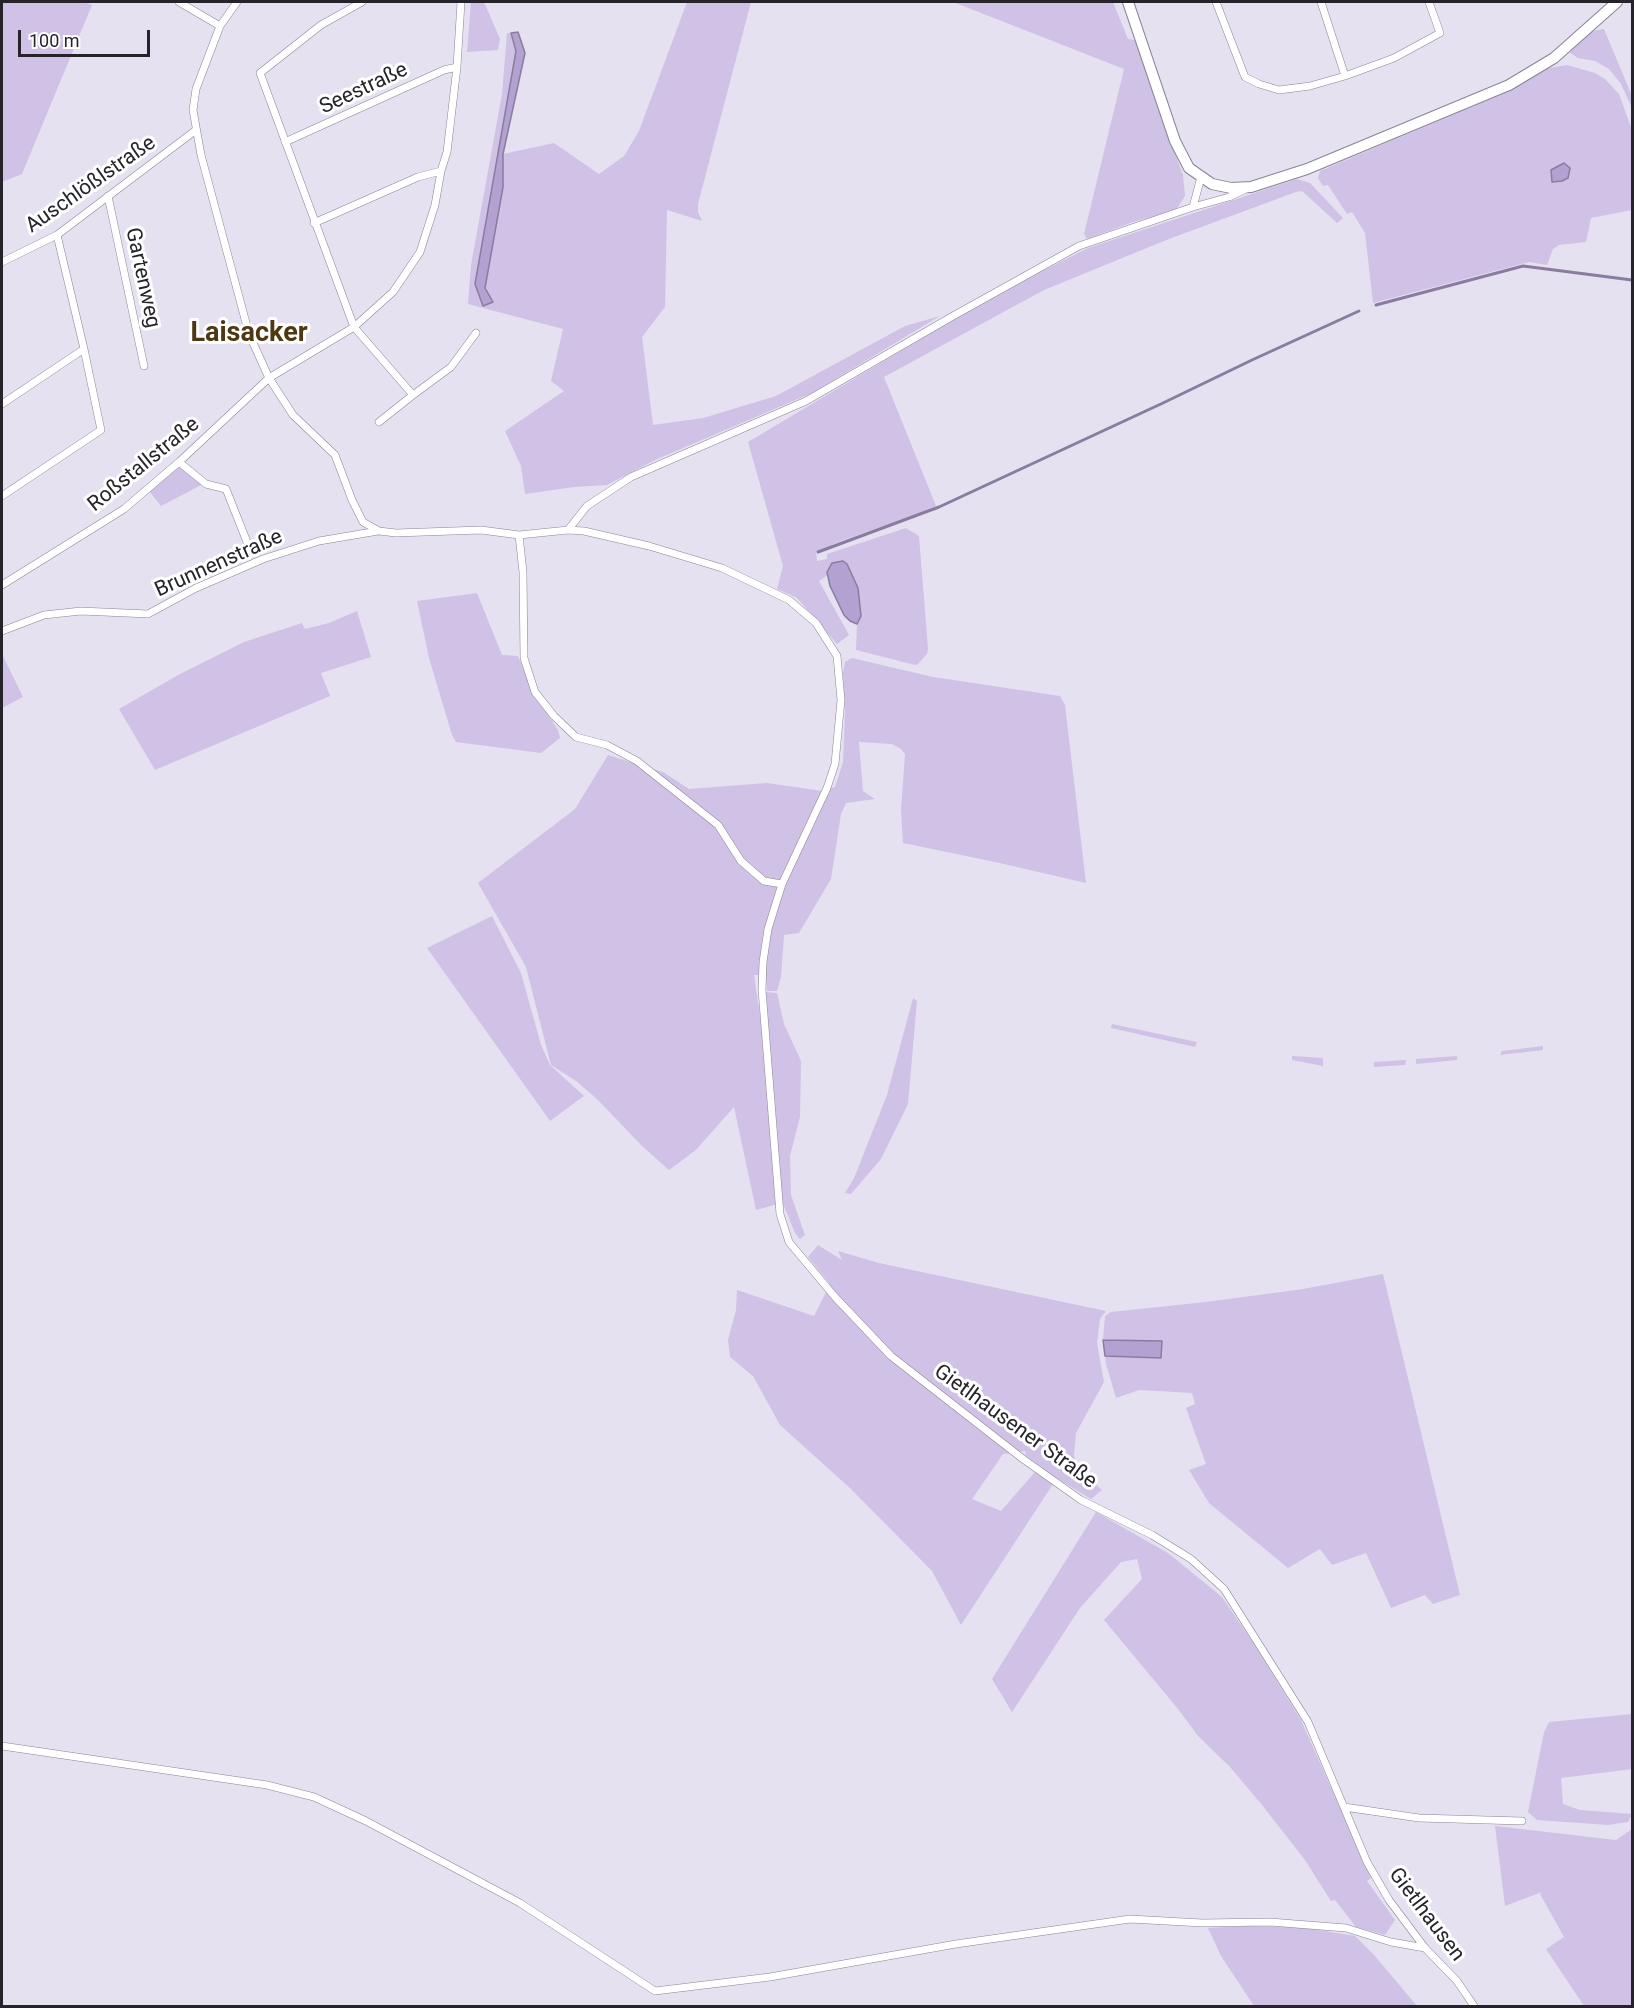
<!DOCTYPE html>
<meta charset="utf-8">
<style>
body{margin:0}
#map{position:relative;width:1634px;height:2008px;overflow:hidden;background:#e6e1f0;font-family:Roboto,sans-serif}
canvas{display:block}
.frame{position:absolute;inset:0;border:3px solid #26242a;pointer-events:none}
.scale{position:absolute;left:18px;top:30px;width:132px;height:27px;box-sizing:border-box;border:3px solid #26242a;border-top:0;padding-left:8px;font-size:18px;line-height:21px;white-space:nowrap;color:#26242a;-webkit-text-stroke:4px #fff;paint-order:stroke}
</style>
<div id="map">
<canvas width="1634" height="2008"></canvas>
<div class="frame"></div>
<div class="scale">100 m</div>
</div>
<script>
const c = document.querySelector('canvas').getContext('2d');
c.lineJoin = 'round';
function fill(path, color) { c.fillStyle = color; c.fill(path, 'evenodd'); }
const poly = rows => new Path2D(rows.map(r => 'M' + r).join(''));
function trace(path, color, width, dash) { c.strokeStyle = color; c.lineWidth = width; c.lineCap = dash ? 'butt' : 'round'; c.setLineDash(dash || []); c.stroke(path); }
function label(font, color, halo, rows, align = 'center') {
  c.font = font + ' Roboto,sans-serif'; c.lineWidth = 6; c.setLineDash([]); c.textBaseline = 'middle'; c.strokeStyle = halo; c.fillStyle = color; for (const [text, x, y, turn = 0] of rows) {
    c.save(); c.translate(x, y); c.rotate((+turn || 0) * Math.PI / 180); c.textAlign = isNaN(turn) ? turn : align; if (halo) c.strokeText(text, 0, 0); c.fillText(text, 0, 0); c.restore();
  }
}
const green = poly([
 [2,2,85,2,92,5,22,174,2,182],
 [471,2,484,2,500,39,498,50,467,52],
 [687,2,751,2,698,204,698,212,702,221,667,210,665,307,642,337,653,425,703,418,776,396,905,326,940,316,812,393,655,460,607,485,574,487,525,494,521,466,505,431,564,391,551,381,563,329,468,304,471,265,502,94,507,33,511,33,516,51,485,288,503,187,503,154,554,143,599,174,624,156,639,131],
 [953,2,1113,2,1128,39,1135,40,1183,175,1185,196,1176,210,1133,222,1087,239,1084,234,1124,69],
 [1604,29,1632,96,1632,108,1621,84,1609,69,1595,61,1578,58,1570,53,1574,47,1592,31],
 [1567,65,1595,73,1605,79,1619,94,1632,130,1632,210,1591,218,1586,242,1559,245,1553,249,1547,265,1529,262,1373,303,1365,233,1352,212,1347,214,1328,185,1323,186,1318,178,1320,171,1502,94,1543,69],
 [1297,179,1310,183,1343,218,1337,223,1302,191,1296,192,1169,239,1044,290,884,377,936,506,920,513,841,541,816,552,817,561,827,559,827,554,906,528,919,536,928,649,927,654,918,664,915,665,856,650,857,624,861,616,827,572,828,575,819,581,849,635,837,644,797,598,777,589,783,566,748,442,993,296,1088,248],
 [179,465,203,484,161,506,149,491],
 [477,593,502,655,518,656,534,694,558,730,560,738,541,753,456,742,452,735,429,658,417,601],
 [357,611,371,657,321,673,330,696,155,770,119,709,180,674,244,642,302,623,305,629,329,623],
 [3,656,23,697,2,708,2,657],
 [852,658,933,677,1060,696,1065,705,1086,883,995,862,903,843,901,809,905,754,901,749,892,744,859,742,863,791,875,799,846,803,841,814,831,879,799,933,784,935,781,977,777,991,767,991,766,975,754,975,760,1016,767,1019,766,992,777,993,784,1024,801,1061,800,1117,790,1156,791,1195,805,1235,800,1239,795,1233,784,1206,774,1205,756,1210,734,1107,696,1150,669,1170,642,1146,597,1099,576,1081,551,1065,526,967,478,883,575,809,608,755,663,772,689,789,767,783,822,791,835,787,843,762,845,714,843,673,845,662],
 [492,916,521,973,541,1045,550,1065,584,1096,550,1121,427,948],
 [913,998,917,1001,908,1104,881,1159,851,1194,845,1193,854,1178,887,1095],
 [1112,1024,1197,1042,1195,1047,1111,1028],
 [1543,1046,1543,1050,1500,1055,1502,1051],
 [1292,1056,1323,1058,1323,1066,1292,1060],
 [1457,1056,1457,1060,1416,1064,1416,1059],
 [1406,1060,1405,1065,1374,1067,1374,1062],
 [818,1245,842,1260,838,1251,879,1263,1106,1311,1100,1319,1097,1343,1104,1382,1076,1433,1074,1455,1078,1468,1102,1490,1091,1499,1055,1477,1025,1455,1026,1451,1003,1454,972,1499,1001,1511,1035,1472,1053,1484,961,1625,932,1571,851,1489,780,1425,753,1376,730,1357,728,1340,736,1310,737,1290,814,1316,830,1284,808,1257],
 [1383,1274,1460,1595,1433,1604,1425,1595,1391,1608,1366,1553,1332,1565,1320,1549,1288,1568,1209,1503,1189,1470,1206,1464,1186,1408,1195,1404,1192,1393,1139,1390,1116,1398,1106,1364,1105,1356,1161,1358,1162,1342,1103,1340,1105,1316,1111,1312,1206,1302,1303,1289],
 [1096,1512,1168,1553,1222,1597,1254,1644,1301,1720,1371,1878,1367,1881,1395,1920,1385,1935,1356,1927,1335,1900,1331,1901,1305,1860,1262,1805,1230,1767,1198,1736,1178,1709,1104,1620,1142,1579,1137,1559,1121,1562,1080,1608,1012,1712,992,1679],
 [1632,1714,1632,1769,1561,1778,1563,1804,1580,1810,1632,1814,1628,1822,1608,1825,1537,1820,1528,1812,1544,1732,1549,1722],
 [1495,1826,1616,1840,1632,1829,1632,2006,1584,2006,1546,1949,1564,1937,1540,1894,1542,1892,1505,1906],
 [1248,1926,1302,1927,1355,1936,1375,1956,1417,2006,1254,2006,1221,1956,1208,1928]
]);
const water = poly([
 [518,32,525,53,503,154,503,187,485,288,493,302,483,306,475,284,516,51,511,33,518,32],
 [1564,163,1570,168,1568,178,1562,181,1552,182,1551,170,1564,163],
 [843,561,847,564,858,588,861,616,857,624,850,621,844,615,830,586,827,572,832,563,843,561],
 [1103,1340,1162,1341,1161,1358,1105,1356,1103,1340]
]);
const stream = poly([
 [1376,305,1523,266,1632,280],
 [818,552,939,507,1163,403,1252,360,1359,311]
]);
const street = poly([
 [179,2,220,26],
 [237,2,220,26,196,89,193,110,201,155,249,334,269,378,293,415,335,455,352,500,363,522,379,531,396,533,481,530,519,535,568,530,584,531,649,546,722,568,789,600,816,623,837,656,841,700,835,764,827,788,782,884,768,929,763,962,762,990,780,1214,789,1242,835,1297,891,1356,1023,1459,1081,1500,1152,1535,1191,1559,1224,1589,1308,1722,1367,1862,1389,1900,1425,1948,1457,1981,1474,2006],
 [362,2,321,25,260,73,354,327,413,395,379,422],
 [1216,2,1245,77,1259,84,1279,90,1310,86,1345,76,1394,58,1440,33,1429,2],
 [1321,2,1345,76],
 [285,142,444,70,457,67],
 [108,196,144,366],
 [1193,207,1201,177],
 [314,223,418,177,441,171],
 [2,262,57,235,196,130],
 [413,395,451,367,476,333],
 [2,404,84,349,57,235],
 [179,462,206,484,226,489,249,547],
 [2,496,101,430,84,349],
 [568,530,587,506,631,477,806,401,953,316,1079,246,1193,207,1229,197,1246,189],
 [519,535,523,572,524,658,535,692,554,716,576,737,607,745,637,761,718,825,741,861,764,881,782,884],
 [2,585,124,509,179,462,269,378,354,327,393,292,420,252,435,205,441,171,447,152,457,67,461,2],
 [2,631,44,615,81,611,148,614,196,588,263,559,319,541,378,531],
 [2,1746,267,1785,314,1797,366,1821,520,1903,655,1991,770,1977,956,1944,1130,1919,1202,1923,1270,1922,1346,1928,1391,1942,1425,1948],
 [1344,1807,1419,1818,1522,1821]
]);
const secondary = poly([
 [1128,2,1175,141,1189,168,1212,184,1231,188,1251,187,1307,169,1509,85,1554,58,1617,2]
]);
const streetNames = [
 ["Seestraße",364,89,-25],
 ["Auschlößlstraße",91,185,-35],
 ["Gartenweg",142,278,78],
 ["Roßstallstraße",144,465,-39],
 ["Brunnenstraße",219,564,-24],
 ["Gietlhausener Straße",1015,1427,36],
 ["Gietlhausen",1426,1915,53]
];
const districtNames = [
 ["Laisacker",249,334]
];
fill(green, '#cfc2e6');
fill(water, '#b3a2d1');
trace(water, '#897c9f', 1.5);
trace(stream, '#897c9f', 3);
trace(street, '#898492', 8);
trace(secondary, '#898492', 12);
trace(street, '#fff', 7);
trace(secondary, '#fff', 10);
label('21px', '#26242a', '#fff', streetNames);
label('bold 27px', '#4d3812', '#fff', districtNames);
</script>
